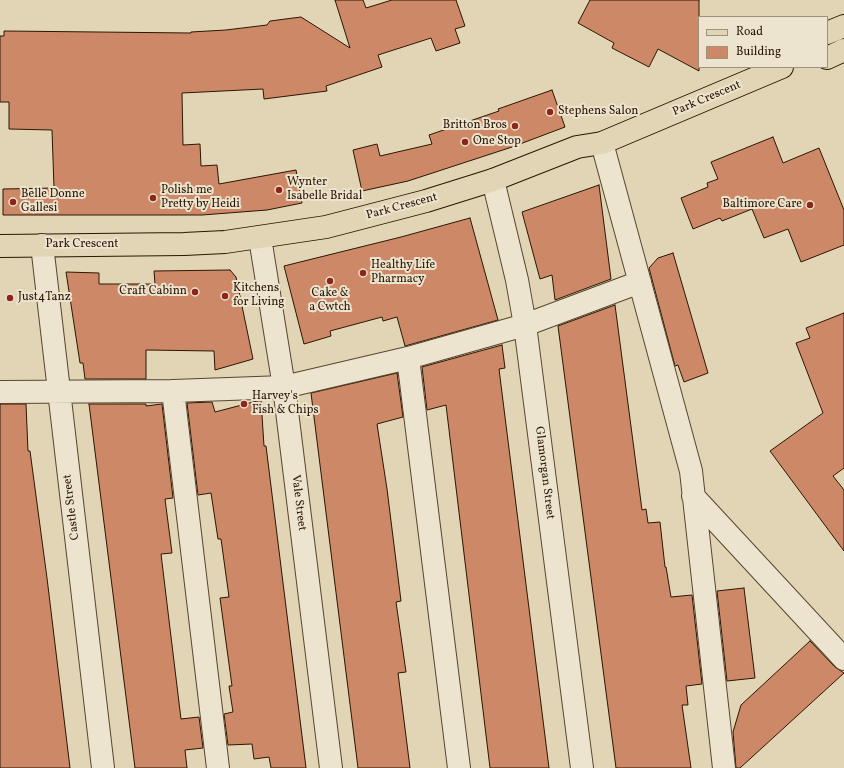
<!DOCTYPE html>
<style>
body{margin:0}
#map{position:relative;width:844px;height:768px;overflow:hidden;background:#e1d5b5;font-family:Vollkorn,serif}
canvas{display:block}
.legend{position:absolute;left:698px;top:16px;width:130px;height:52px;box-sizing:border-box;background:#ece4cf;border:1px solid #9e927d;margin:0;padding:5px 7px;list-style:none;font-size:12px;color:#2a1602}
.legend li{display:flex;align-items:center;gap:8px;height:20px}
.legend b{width:20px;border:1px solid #9e927d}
</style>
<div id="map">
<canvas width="844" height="768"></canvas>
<ul class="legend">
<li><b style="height:5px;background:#e1d5b5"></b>Road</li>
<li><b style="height:11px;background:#cd8967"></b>Building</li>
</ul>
</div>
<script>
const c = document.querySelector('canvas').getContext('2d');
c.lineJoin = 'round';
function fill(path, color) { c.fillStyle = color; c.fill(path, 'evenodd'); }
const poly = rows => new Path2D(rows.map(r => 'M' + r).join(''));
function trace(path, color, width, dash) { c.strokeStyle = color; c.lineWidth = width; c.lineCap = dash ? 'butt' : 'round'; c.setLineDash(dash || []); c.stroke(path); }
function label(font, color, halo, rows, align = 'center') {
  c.font = font + ' Vollkorn,serif'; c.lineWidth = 4; c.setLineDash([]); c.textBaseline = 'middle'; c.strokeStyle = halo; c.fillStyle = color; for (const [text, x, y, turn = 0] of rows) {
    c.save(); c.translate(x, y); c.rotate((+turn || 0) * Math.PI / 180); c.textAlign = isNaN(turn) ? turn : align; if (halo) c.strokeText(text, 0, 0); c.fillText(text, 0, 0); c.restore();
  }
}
const building = poly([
 [335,0,363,0,366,8,392,0,456,0,465,26,455,29,460,43,436,51,431,38,378,55,382,67,326,86,327,91,264,99,263,89,182,93,183,145,200,144,201,166,217,165,219,184,296,170,302,203,267,210,202,215,3,215,3,189,54,188,52,130,9,129,9,102,0,102,0,36,4,36,4,31,191,33,191,32,226,30,267,25,270,21,301,17,350,48,335,0],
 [590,0,699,0,699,71,658,49,649,67,612,48,614,43,578,23,590,0],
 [552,90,565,127,512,147,408,181,362,191,353,150,377,144,380,156,432,144,429,135,499,111,498,109,552,90],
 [773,137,783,163,819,148,844,210,844,245,801,262,788,229,764,238,752,209,722,221,720,218,693,229,681,198,708,187,707,183,718,179,711,162,773,137],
 [599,185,611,279,555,300,552,275,540,279,522,212,599,185],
 [470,218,498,320,405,346,397,317,383,321,382,317,330,331,331,336,304,344,284,266,401,237,470,218],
 [673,253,708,373,684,382,678,365,675,366,649,268,658,258,673,253],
 [230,270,236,277,253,359,215,370,214,351,146,350,146,379,85,379,83,363,80,363,66,272,99,273,99,284,155,284,154,271,230,270],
 [615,305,642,510,646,509,648,523,660,522,665,567,666,567,671,597,692,595,702,684,686,686,688,705,682,705,691,768,616,768,558,326,615,305],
 [844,313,844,468,833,476,844,490,844,551,770,451,823,413,796,343,810,338,806,328,844,313],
 [502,345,505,368,499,369,549,768,490,768,446,405,427,410,422,367,502,345],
 [397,373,403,417,377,424,387,489,401,601,396,602,406,672,398,673,410,768,358,768,311,393,397,373],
 [261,400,264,446,266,446,306,768,271,768,269,757,254,759,252,744,228,745,224,714,233,712,229,686,232,686,220,598,229,597,221,539,218,539,211,493,198,495,187,403,212,402,215,412,261,400],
 [0,404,26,404,28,451,30,451,47,578,70,768,0,768,0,404],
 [89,404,146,404,146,406,162,404,173,498,165,499,172,553,161,554,172,645,181,719,199,717,203,748,185,750,187,768,135,768,89,404],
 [744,588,755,678,727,681,717,591,744,588],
 [810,641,835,667,844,673,740,768,736,768,733,732,741,705,810,641]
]);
const minor = poly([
 [602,143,691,471,724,768],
 [493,180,517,280,525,325,582,768],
 [260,238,284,387,331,768],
 [42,245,103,768],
 [408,358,459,768],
 [173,391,218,768],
 [0,392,173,391,284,387,408,358,525,325,640,282],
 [693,496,844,659]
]);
const major = poly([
 [827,33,844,26],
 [827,58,844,50],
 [0,246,184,244,225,242,326,227,426,201,493,180,577,147,602,143,782,67]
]);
const markers = [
 [550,112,4,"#8f2418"],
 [515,126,4,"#8f2418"],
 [465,142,4,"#8f2418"],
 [279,190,4,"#8f2418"],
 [153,198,4,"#8f2418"],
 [13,202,4,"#8f2418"],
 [810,205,4,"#8f2418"],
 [363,273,4,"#8f2418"],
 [330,281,4,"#8f2418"],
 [195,292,4,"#8f2418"],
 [225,296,4,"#8f2418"],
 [10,298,4,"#8f2418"],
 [244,404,4,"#8f2418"]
];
const streetNames = [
 ["Park Crescent",707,99,-23],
 ["Park Crescent",402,207,-15],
 ["Park Crescent",82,245],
 ["Glamorgan Street",544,473,83],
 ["Vale Street",298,503,83],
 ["Castle Street",72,507,-97]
];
const poiNames = [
 ["Stephens Salon",558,112],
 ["Britton Bros",507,126,"right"],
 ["One Stop",473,142],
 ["Wynter",287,183],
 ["Isabelle Bridal",287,197],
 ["Polish me",161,191],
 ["Pretty by Heidi",161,205],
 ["Belle Donne",21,195],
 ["Gallesi",21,209],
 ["Baltimore Care",802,205,"right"],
 ["Healthy Life",371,266],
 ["Pharmacy",371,280],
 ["Kitchens",233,289],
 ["for Living",233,303],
 ["Craft Cabinn",187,292,"right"],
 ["Cake &",330,294,"center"],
 ["a Cwtch",330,308,"center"],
 ["Just4Tanz",18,298],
 ["Harvey's",252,397],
 ["Fish & Chips",252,411]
];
fill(building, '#cd8967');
trace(building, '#2a1602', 1);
trace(minor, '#58462f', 24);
trace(major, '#2a1602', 24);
trace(minor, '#ece4cf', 22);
trace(major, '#e1d5b5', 22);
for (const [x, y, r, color] of markers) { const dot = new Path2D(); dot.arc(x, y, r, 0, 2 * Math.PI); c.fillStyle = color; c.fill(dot); trace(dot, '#ece4cf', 1.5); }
label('12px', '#2a1602', '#ece4cf', streetNames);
label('12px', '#2a1602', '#ece4cf', poiNames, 'left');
</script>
